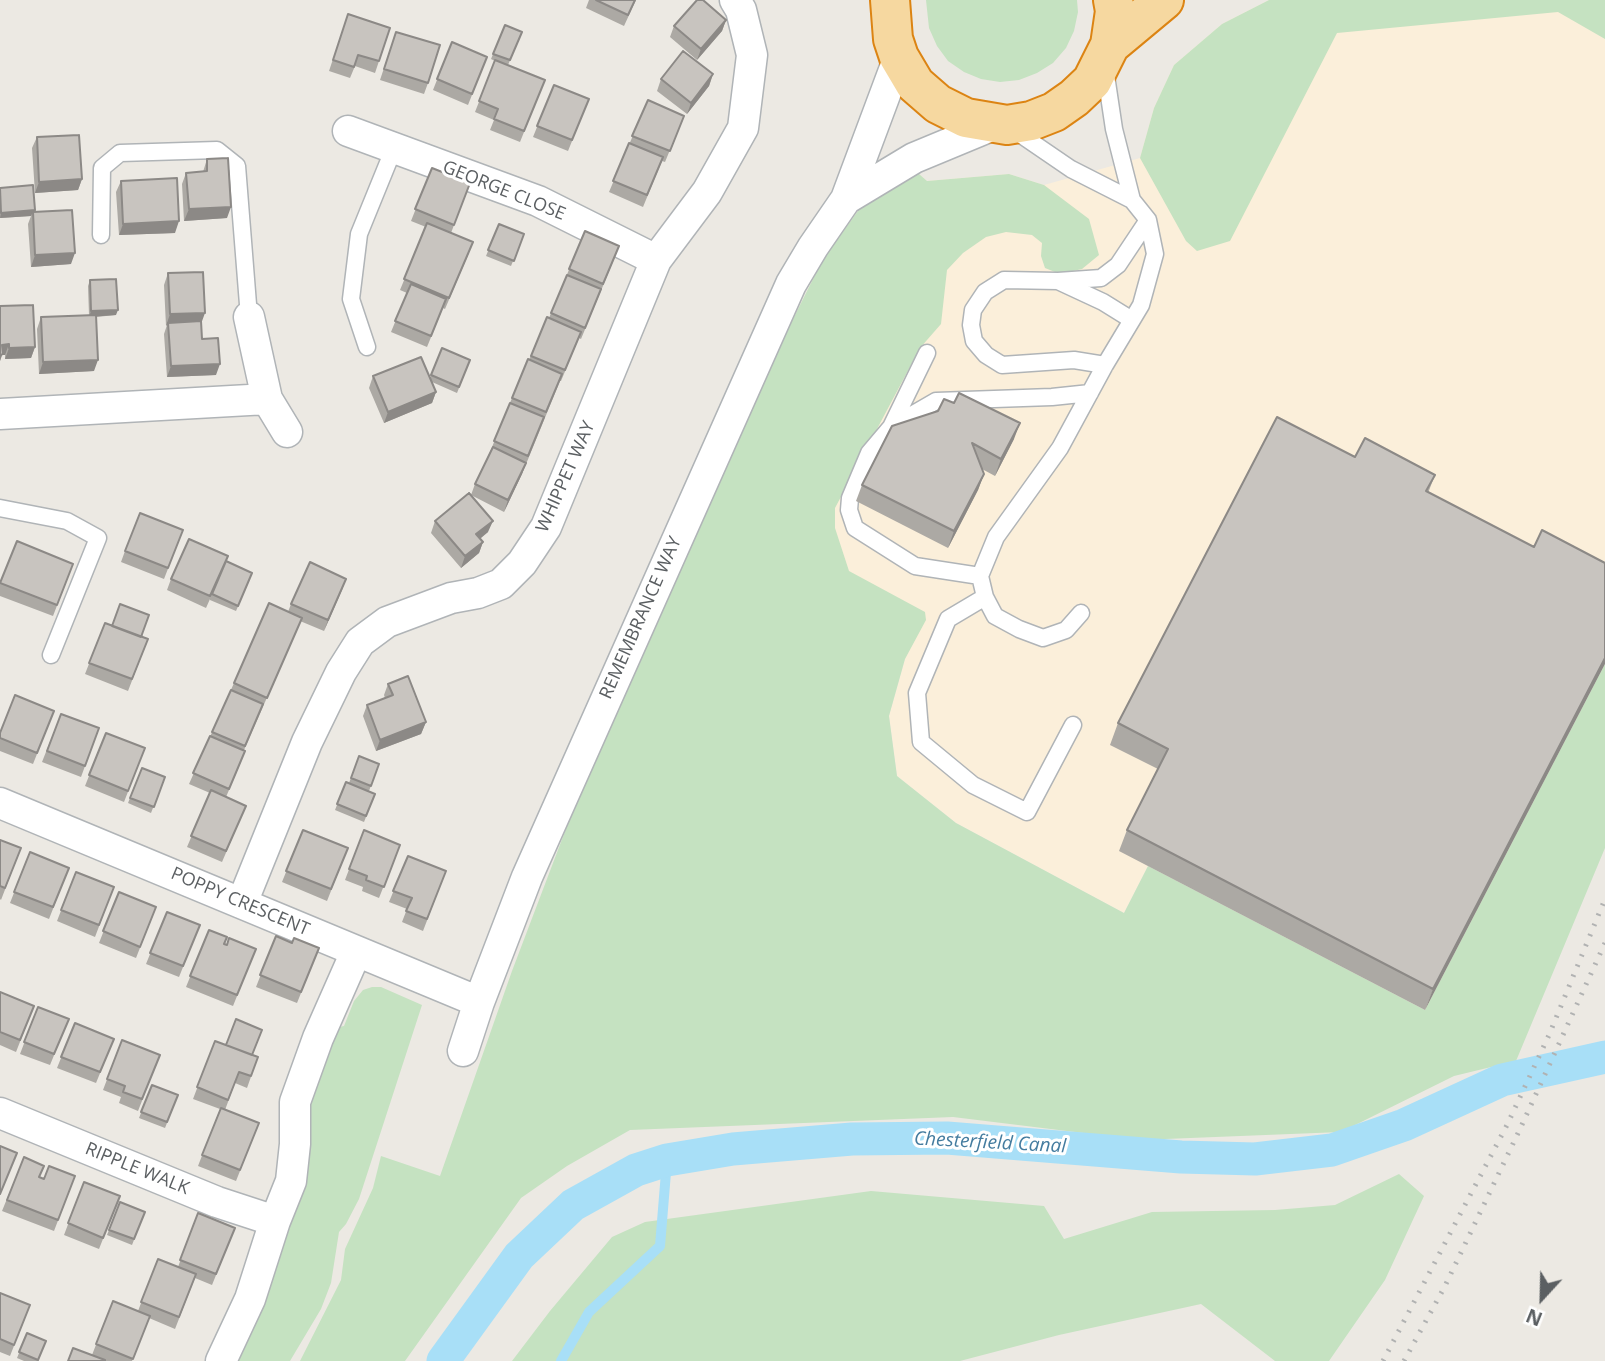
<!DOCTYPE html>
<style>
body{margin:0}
#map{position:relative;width:1605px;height:1361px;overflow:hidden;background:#ece9e3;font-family:"Open Sans",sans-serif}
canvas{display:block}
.north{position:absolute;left:1507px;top:1263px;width:70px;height:70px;-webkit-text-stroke:5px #fff;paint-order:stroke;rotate:202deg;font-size:19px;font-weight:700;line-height:28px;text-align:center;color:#5b5f62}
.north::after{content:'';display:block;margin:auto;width:24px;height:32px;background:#5b5f62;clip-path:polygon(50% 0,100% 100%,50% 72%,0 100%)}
</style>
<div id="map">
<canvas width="1605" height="1361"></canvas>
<div class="north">N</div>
</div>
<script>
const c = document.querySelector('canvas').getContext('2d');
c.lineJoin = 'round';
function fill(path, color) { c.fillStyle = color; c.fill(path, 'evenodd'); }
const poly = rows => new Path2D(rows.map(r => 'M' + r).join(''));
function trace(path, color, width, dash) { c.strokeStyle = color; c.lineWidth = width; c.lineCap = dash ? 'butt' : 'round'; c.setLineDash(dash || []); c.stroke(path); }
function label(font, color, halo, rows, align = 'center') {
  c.font = font + ' "Open Sans",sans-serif'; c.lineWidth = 6; c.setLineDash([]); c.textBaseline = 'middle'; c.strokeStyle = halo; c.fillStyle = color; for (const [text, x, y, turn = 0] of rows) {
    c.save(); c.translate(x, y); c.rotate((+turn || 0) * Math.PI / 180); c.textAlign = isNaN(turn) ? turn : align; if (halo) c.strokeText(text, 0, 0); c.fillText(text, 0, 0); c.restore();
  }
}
const commercial = poly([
 [1269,0,1605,0,1605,664,1425,1010,1148,866,1124,913,956,823,897,776,889,716,905,659,829,623,791,323,822,261,860,208,918,173,927,181,1009,174,1044,185,1140,158,1154,108,1174,65,1222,24]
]);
const green = poly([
 [926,0,1077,0,1078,12,1074,31,1066,48,1053,63,1037,73,1019,80,1000,82,981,79,964,72,948,61,937,46,929,28],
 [1269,0,1605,0,1605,39,1558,12,1337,33,1230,241,1197,251,1186,241,1140,158,1154,108,1174,65,1222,24],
 [918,173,927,181,1009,174,1044,185,1089,219,1099,255,1082,269,1060,274,1045,268,1041,256,1042,243,1032,235,1006,232,986,237,963,253,947,270,941,324,920,348,835,508,835,528,849,571,925,612,926,620,905,659,889,716,897,776,956,823,1124,913,1148,866,1425,1010,1605,664,1605,848,1516,1061,1454,1076,1341,1132,1140,1140,953,1117,630,1130,567,1166,521,1198,405,1361,300,1361,341,1280,345,1249,373,1188,381,1156,440,1176,512,971,572,813,791,323,822,261,860,208,890,186],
 [372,987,381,987,422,1005,359,1199,346,1224,339,1232,331,1283,321,1309,290,1361,228,1361,334,1028,344,1026,354,1001,363,990],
 [1399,1174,1424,1196,1385,1280,1329,1361,1275,1361,1201,1304,1059,1335,960,1361,512,1361,550,1311,612,1237,645,1222,871,1191,1044,1206,1064,1239,1152,1212,1275,1210,1335,1205]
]);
const stream = poly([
 [561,1361,589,1312,660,1246,667,1160]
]);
const canal = poly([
 [443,1361,519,1256,573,1205,636,1170,667,1160,733,1149,852,1139,947,1138,1181,1157,1255,1159,1332,1150,1404,1125,1502,1080,1605,1057]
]);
const service = poly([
 [1105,69,1114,129,1132,200],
 [1011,128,1071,169,1132,200,1148,220,1155,254,1141,305,1105,365,1060,448,996,537,980,576,985,597,995,616,1019,629,1043,638,1066,630,1081,613],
 [101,235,102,168,120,153,217,150,237,166,249,317],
 [1060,282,1103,302,1132,320],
 [367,347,351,299,359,234,394,148],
 [1105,365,1074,360,1002,365,986,355,974,341,971,325,973,310,985,292,1004,280,1058,281,1101,278,1118,265,1148,220],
 [891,427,927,353],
 [0,508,67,521,98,538,51,655],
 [980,576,915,566,855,528,849,510,850,498,869,453,891,427,936,401,1052,397,1090,393],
 [985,597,948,619,917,693,921,742,973,785,1027,812,1073,725]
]);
const minor = poly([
 [348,131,538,201,656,260],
 [846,199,914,158,996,124],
 [267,399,287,432],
 [0,414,267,399,249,317],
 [0,803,479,1002],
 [242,903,307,742,341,672,360,642,387,622,451,598,478,593,501,584,522,563,546,527,656,260,707,192,743,128,752,55,741,10,735,0],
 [463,1051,479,1002,527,877,791,284,813,247,846,199,899,57],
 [0,1113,217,1202,275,1221],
 [221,1361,250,1299,275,1221,291,1181,295,1144,295,1102,318,1038,356,952]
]);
const trunk = poly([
 [890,0,893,39,899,57,915,84,938,104,966,118,1007,125,1031,121,1054,112,1074,98,1092,81,1110,45,1115,11,1113,0],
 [1110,45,1164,0]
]);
const rail = poly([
 [1383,1361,1507,1125,1549,1035,1605,899],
 [1404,1361,1445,1286,1520,1129,1605,943]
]);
const wall = poly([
 [589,0,636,0,624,26,586,8],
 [726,20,722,31,697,60,670,37,674,26],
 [505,25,522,32,508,65,545,80,520,142,490,130,494,120,475,112,495,61,491,59],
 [344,26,379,61,375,73,355,66,350,78,329,71],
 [396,32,428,83,424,94,380,80],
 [452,42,487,57,468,105,433,90],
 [713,74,709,86,687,114,657,91,661,79],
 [554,85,589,99,568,151,533,137],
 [648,100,684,116,665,162,662,161,643,207,609,192],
 [37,137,82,179,78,190,35,193,32,148],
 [207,159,227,218,184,221,182,184,186,173,203,172],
 [432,168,470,183,451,233,469,253,445,309,443,308,427,347,391,332,407,293,400,290,426,227,411,221],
 [121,181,175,233,119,235,116,192],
 [0,188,35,210,34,212,71,264,31,267,28,224,31,216,0,218],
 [499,224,524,234,511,266,486,256],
 [585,231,619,246,615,257,581,339,579,338,561,381,560,381,522,474,504,512,471,495,488,532,480,539,483,542,479,553,461,568,431,533,435,521,471,495,475,484,490,452,512,398,529,360,547,317,549,318],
 [168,273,202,323,202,339,216,375,167,377,164,334,167,325,166,326,164,285],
 [90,280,116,315,96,317,94,371,39,374,37,329,41,317,89,315,88,286],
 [0,306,35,347,31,358,5,359,5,355,2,355,0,361],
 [442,348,470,360,457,393,432,382,436,392,432,403,384,423,369,388,373,376,430,378],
 [892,426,1014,439,995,476,982,469,984,474,978,490,948,548,856,501,862,485],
 [1355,457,1435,475,1428,493,1534,547,1605,563,1425,1010,1119,851,1127,830,1158,769,1110,745,1118,723],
 [183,530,164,579,121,562,125,551],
 [17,541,73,564,53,616,0,596,0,584],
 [226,561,250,579,236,611,210,600,210,599,206,608,167,590,171,579],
 [346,579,324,631,300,621,262,709,244,750,241,762,226,797,246,806,222,862,187,847,210,793,189,784,234,683,288,612,291,604],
 [105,623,148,639,128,691,85,674],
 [388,684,426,722,421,734,376,751,363,716,367,705,385,698,384,695],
 [54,711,33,764,0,751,0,733],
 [61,714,99,728,81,777,42,762],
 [106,733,145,748,124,802,85,786],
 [359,756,379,764,369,791,375,794,364,822,335,810,346,782,349,783],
 [165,777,151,813,128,803,130,798],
 [303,830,348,848,327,901,282,882],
 [364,830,400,845,379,898,362,891,363,887,345,880],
 [0,840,21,848,1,900,0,899],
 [30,852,69,868,49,919,10,903],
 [408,856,446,871,423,931,402,922,407,909,389,902],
 [76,872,114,887,95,937,57,921],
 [119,892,156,907,136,958,99,943],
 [167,912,200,925,179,977,146,964],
 [209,930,227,945,256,949,233,1006,186,987],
 [276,936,292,943,319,948,297,1003,256,987],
 [0,992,34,1006,16,1052,0,1045],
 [38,1007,69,1019,50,1065,20,1054],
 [75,1023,114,1039,96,1083,57,1068],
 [122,1040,160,1055,138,1111,119,1103,121,1097,103,1090],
 [215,1041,258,1057,247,1088,235,1083,225,1110,259,1123,236,1181,198,1166,220,1109,193,1099],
 [152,1085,178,1095,165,1128,139,1118],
 [24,1157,40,1178,44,1179,75,1176,54,1231,2,1211],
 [84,1182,120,1196,99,1249,64,1235],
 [120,1202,145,1212,132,1245,107,1235],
 [198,1213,235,1228,212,1285,195,1278,175,1329,149,1318,132,1361,68,1361,92,1355,113,1301,138,1311,158,1259,178,1267],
 [0,1293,30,1305,10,1356,0,1352],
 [27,1333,46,1341,38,1361,24,1361,17,1358]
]);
const shadedWall = poly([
 [726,20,722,31,697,60,701,49],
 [713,74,709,86,687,114,691,103],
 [82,179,78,190,35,193,39,182],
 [231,207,227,218,184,221,189,209],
 [35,210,33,215,33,212,31,216,0,218,1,213],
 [179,221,175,233,119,235,123,224],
 [75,253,71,264,31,267,35,255],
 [118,310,116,315,89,317,91,311],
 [205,313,201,324,168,323,166,326,170,314],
 [9,344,5,355,2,355,0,361,0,350,2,345],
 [35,347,31,358,5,359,9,348],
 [98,360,94,371,39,374,43,362],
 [220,364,216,375,167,377,171,366],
 [436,392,432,403,384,423,388,412],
 [1020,423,1014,439,995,476,1001,459],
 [526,463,522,474,504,512,508,500],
 [984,474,978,490,948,548,954,531],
 [493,521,488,532,472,545,476,534],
 [483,542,479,553,461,568,465,556],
 [346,579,342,590,324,631,328,620],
 [1605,658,1605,664,1425,1010,1433,989],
 [426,722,421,734,376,751,380,740]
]);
const building = poly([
 [596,0,635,0,628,15,596,0],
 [697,0,703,0,726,20,701,49,674,26,697,0],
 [348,14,390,28,379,61,358,55,354,67,333,60,348,14],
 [505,25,522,32,510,60,493,54,505,25],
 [396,32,440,45,428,83,384,69,396,32],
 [452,42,487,57,472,94,437,79,452,42],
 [683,51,713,74,691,103,661,79,683,51],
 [495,60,545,80,524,131,494,119,498,109,479,101,495,60],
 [554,85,589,99,572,140,537,126,554,85],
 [648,100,684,116,670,151,632,136,648,100],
 [79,135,82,179,39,182,37,137,79,135],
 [629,143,663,157,647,195,613,181,629,143],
 [228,158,231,207,189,209,186,173,207,171,207,159,228,158],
 [432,168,470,183,454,225,415,209,432,168],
 [177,178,179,221,123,224,121,181,177,178],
 [33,185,35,210,1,213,0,188,33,185],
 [72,210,75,253,35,255,33,212,72,210],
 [427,223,473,242,449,298,404,279,427,223],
 [499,224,524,234,514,261,488,250,499,224],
 [585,231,619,246,603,284,569,269,585,231],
 [203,272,205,313,170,314,168,273,203,272],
 [567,275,601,289,585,328,551,313,567,275],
 [116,279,118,310,91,311,90,280,116,279],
 [411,284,446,299,431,336,395,321,411,284],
 [33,305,35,347,9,348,9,344,2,345,3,354,0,355,0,306,33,305],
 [96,315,98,360,43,362,41,317,96,315],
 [547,317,581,332,565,370,531,356,547,317],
 [201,321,202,339,218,338,220,364,171,366,168,323,201,321],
 [442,348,470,360,459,387,431,375,442,348],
 [421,357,436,392,388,412,373,376,421,357],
 [528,359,562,374,546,412,512,398,528,359],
 [959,393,1020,423,1001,459,972,443,984,474,954,531,862,485,892,426,938,411,944,399,954,403,959,393],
 [510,403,544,417,528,456,494,441,510,403],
 [1277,417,1355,457,1365,438,1435,475,1426,491,1534,547,1542,530,1605,563,1605,658,1433,989,1127,830,1168,749,1118,723,1277,417],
 [493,447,526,463,508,500,475,484,493,447],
 [469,493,493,521,476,534,483,542,465,556,435,521,469,493],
 [140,513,183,530,168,568,125,551,140,513],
 [189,539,228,556,210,596,171,579,189,539],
 [17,541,73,564,57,605,0,583,17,541],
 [226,561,252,573,238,606,212,594,226,561],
 [310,562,346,579,328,620,291,604,310,562],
 [269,603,302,618,267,698,234,683,269,603],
 [120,604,149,615,141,637,112,626,120,604],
 [105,623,148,639,132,679,89,663,105,623],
 [408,676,426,722,380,740,367,705,393,695,388,684,408,676],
 [231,690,263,704,245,746,212,732,231,690],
 [15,695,54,711,37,753,0,738,0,733,15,695],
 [61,714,99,728,85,766,47,751,61,714],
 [106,733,145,748,128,791,89,775,106,733],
 [210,736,245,751,229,789,193,773,210,736],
 [359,756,379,764,371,786,351,778,359,756],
 [142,768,165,777,154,807,130,798,142,768],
 [346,782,375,794,366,816,337,804,346,782],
 [211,790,246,806,226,851,191,836,211,790],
 [303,830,348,848,331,889,286,871,303,830],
 [364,830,400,845,384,887,366,880,367,876,349,869,364,830],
 [0,840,21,848,5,888,0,886,0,840],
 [30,852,69,868,53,907,14,892,30,852],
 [408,856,446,871,427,919,406,911,412,898,393,891,408,856],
 [76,872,114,887,99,925,61,910,76,872],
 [119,892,156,907,140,947,103,931,119,892],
 [167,912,200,925,183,966,150,953,167,912],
 [209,930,227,937,224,944,227,945,229,938,256,949,237,995,190,976,209,930],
 [276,936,292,943,294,938,319,948,301,992,260,975,276,936],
 [0,992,34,1006,20,1040,0,1032,0,992],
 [38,1007,69,1019,54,1054,24,1042,38,1007],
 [236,1019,262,1030,252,1055,226,1045,236,1019],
 [75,1023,114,1039,100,1072,61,1057,75,1023],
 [122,1040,160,1055,142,1099,123,1092,125,1086,107,1079,122,1040],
 [215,1041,258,1057,251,1076,239,1072,228,1100,197,1087,215,1041],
 [152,1085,178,1095,167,1122,141,1112,152,1085],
 [221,1108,259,1123,240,1170,202,1155,221,1108],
 [0,1146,17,1153,0,1194,0,1146],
 [24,1157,44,1166,39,1177,44,1179,49,1166,75,1176,58,1220,7,1200,24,1157],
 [84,1182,120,1196,103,1238,68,1223,84,1182],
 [120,1202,145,1212,134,1239,109,1230,120,1202],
 [198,1213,235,1228,216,1274,180,1260,198,1213],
 [158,1259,196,1274,179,1317,141,1302,158,1259],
 [0,1293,30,1305,14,1345,0,1339,0,1293],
 [113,1301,150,1316,133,1359,96,1344,113,1301],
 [27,1333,46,1341,38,1360,19,1352,27,1333],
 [73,1348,105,1360,105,1361,68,1361,73,1348]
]);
const streetNames = [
 ["GEORGE CLOSE",504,191,22],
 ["WHIPPET WAY",566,477,-66],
 ["REMEMBRANCE WAY",641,618,-66],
 ["POPPY CRESCENT",240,902,23],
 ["RIPPLE WALK",137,1169,22]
];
const waterNames = [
 ["Chesterfield Canal",990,1143,3]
];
fill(commercial, '#fbefda');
fill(green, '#c5e2c1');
trace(stream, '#a8dff7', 10);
trace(canal, '#a8dff7', 33);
trace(service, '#b0b4b7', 19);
trace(minor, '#b0b4b7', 33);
trace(trunk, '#dc8413', 42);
trace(service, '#fff', 16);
trace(minor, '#fff', 30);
trace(trunk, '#f6d8a0', 38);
trace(rail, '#b1b2b2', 5, [2, 9]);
fill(wall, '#aca9a4');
fill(shadedWall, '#8c8986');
fill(building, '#c8c4bf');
trace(building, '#8c8986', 2);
label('18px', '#5b5f62', '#fff', streetNames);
label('italic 19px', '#447c9f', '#fff', waterNames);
</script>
